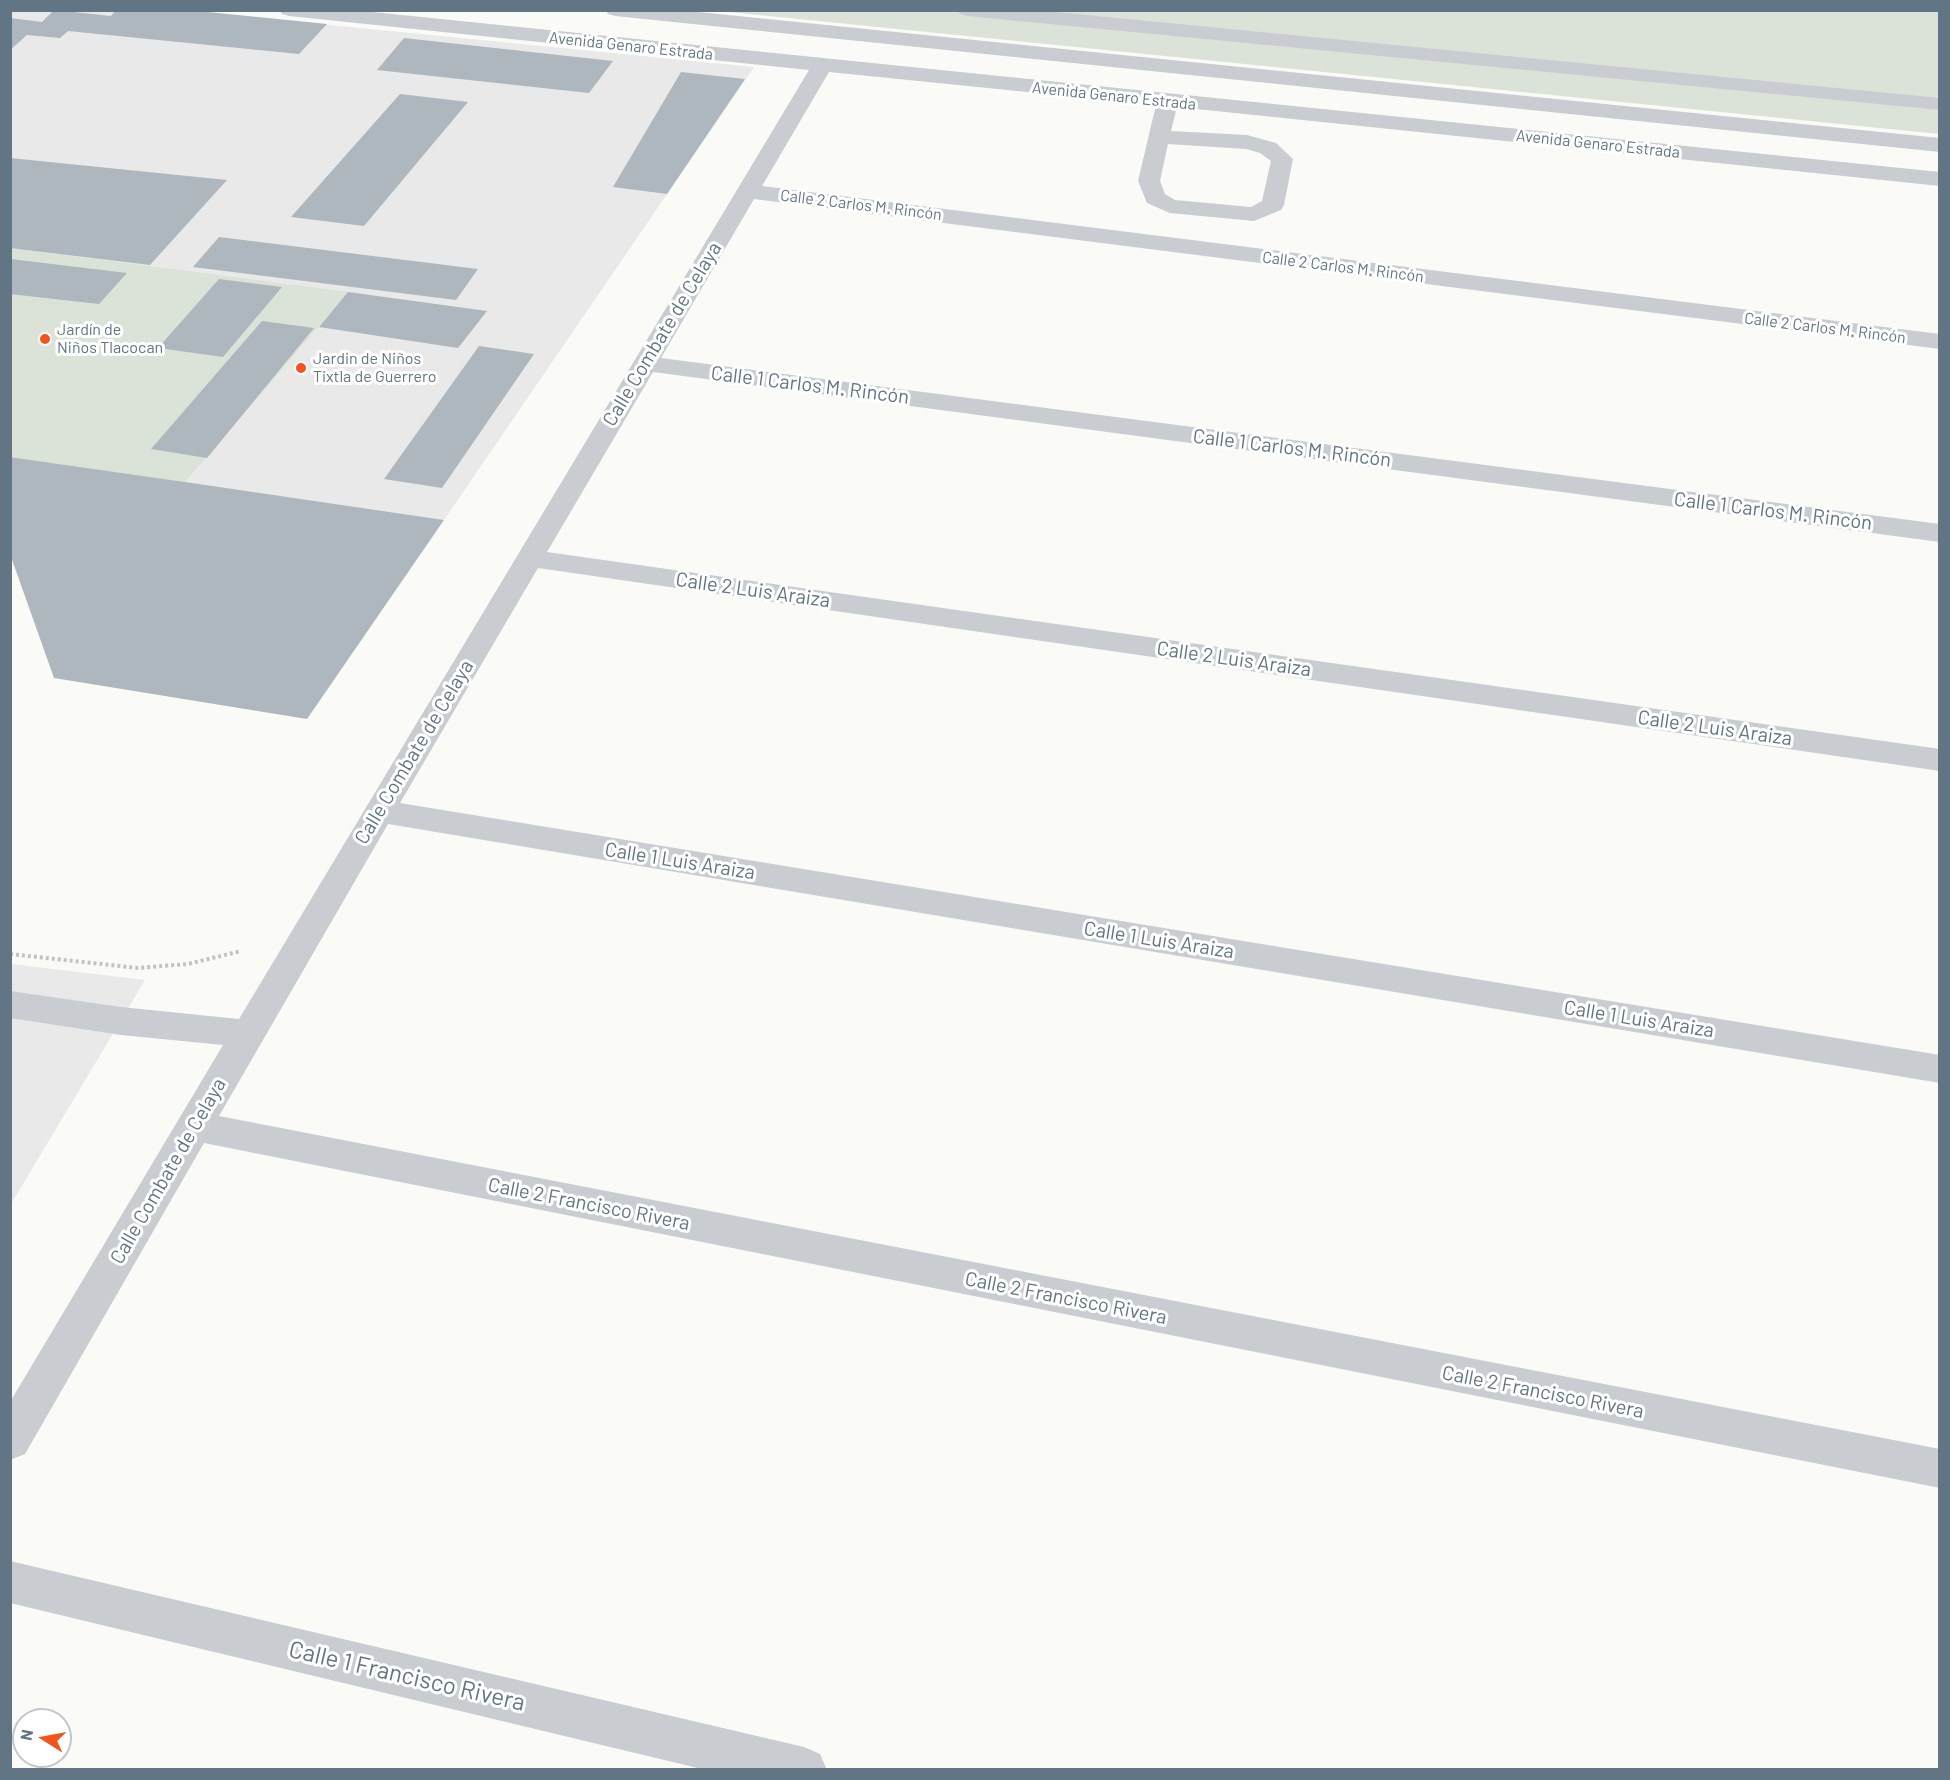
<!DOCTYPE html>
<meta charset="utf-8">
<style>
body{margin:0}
#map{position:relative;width:1950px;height:1780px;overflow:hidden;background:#fafaf7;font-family:Barlow,sans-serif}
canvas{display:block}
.frame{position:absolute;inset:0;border:12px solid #627585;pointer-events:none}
.north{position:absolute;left:12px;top:1708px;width:60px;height:60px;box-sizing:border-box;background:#fff;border:2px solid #c0c8ce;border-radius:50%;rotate:281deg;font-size:16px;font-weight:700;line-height:24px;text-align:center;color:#627585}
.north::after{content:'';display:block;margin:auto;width:21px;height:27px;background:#f4531d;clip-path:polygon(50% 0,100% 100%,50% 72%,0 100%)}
</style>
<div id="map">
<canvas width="1950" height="1780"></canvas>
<div class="frame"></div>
<div class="north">N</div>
</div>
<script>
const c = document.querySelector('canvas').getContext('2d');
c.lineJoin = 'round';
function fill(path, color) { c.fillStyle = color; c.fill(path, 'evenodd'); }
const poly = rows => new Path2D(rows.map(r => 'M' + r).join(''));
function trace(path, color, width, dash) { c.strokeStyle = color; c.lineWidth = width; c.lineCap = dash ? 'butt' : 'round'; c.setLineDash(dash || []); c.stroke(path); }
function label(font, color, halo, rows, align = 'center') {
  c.font = font + ' Barlow,sans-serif'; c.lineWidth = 6; c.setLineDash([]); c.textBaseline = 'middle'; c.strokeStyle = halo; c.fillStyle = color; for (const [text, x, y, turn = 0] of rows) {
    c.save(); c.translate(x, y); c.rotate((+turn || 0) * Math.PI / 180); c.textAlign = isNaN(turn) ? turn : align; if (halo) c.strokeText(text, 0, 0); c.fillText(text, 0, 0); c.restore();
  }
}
const built = poly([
 [11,11,188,11,754,67,444,520,11,457],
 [11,964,145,980,11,1204]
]);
const green = poly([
 [719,11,1939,11,1939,134],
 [11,248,348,292,185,482,11,457]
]);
const building = poly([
 [54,10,111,16,116,10,188,10,327,24,299,54,68,31,60,38,27,35,10,50,10,18,42,22],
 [404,38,613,61,589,93,377,70],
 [681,72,745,79,667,194,613,187],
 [400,94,468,102,364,226,291,217],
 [10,158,227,180,150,265,10,248],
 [219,237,478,269,456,300,193,267],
 [10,259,127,273,99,304,10,294],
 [219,279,282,287,223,357,158,348],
 [348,292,487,311,458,348,319,327],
 [262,321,314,328,207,458,151,449],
 [479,346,534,354,442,488,384,479],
 [10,457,185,482,444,520,307,719,54,678,10,554]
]);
const path = poly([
 [10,954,138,968,188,964,241,951]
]);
const minor = poly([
 [279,10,353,10,1940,172,1940,186,1177,107,1171,131,1247,135,1276,143,1293,159,1284,205,1281,210,1254,221,1170,213,1147,203,1138,181,1156,105,829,72,762,186,1940,334,1940,349,754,199,661,358,1940,524,1940,542,653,372,547,552,1940,749,1940,771,538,568,400,803,1940,1055,1940,1083,388,824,219,1116,1940,1449,1940,1488,204,1143,25,1454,10,1460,10,1402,223,1045,121,1035,10,1018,10,991,121,1007,239,1019,809,70,289,16,282,14,279,10],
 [1168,144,1246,149,1260,153,1271,161,1262,201,1251,207,1175,200,1165,194,1160,181,1168,144],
 [605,10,679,10,1940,138,1940,152,615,16,608,14,605,10],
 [957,10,1035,10,1940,98,1940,110,967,16,960,14,957,10],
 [10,1561,804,1747,820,1754,827,1770,706,1770,10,1603,10,1561]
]);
const markers = [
 [45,339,6,"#f4531d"],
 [301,368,6,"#f4531d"]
];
const farStreetnames = [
 ["Avenida Genaro Estrada",631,46,6],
 ["Avenida Genaro Estrada",1114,96,6],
 ["Avenida Genaro Estrada",1598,144,6],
 ["Calle 2 Carlos M. Rincón",861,205,7],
 ["Calle 2 Carlos M. Rincón",1343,267,7],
 ["Calle 2 Carlos M. Rincón",1825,328,7]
];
const farPoinames = [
 ["Jardín de",57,330],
 ["Niños Tlacocan",57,348],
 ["Jardin de Niños",313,359],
 ["Tixtla de Guerrero",313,377]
];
const streetNames = [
 ["Calle Combate de Celaya",662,334,-59],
 ["Calle 1 Carlos M. Rincón",810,385,7],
 ["Calle 1 Carlos M. Rincón",1292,448,7],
 ["Calle 1 Carlos M. Rincón",1773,511,7],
 ["Calle 2 Luis Araiza",753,590,8],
 ["Calle 2 Luis Araiza",1234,659,8],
 ["Calle 2 Luis Araiza",1715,728,8],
 ["Calle Combate de Celaya",414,752,-59],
 ["Calle 1 Luis Araiza",680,861,9],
 ["Calle 1 Luis Araiza",1159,940,9],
 ["Calle 1 Luis Araiza",1639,1019,9],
 ["Calle Combate de Celaya",168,1171,-60],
 ["Calle 2 Francisco Rivera",589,1204,11],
 ["Calle 2 Francisco Rivera",1066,1298,11],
 ["Calle 2 Francisco Rivera",1543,1392,11]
];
const nearStreetnames = [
 ["Calle 1 Francisco Rivera",407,1676,13]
];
fill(built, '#e8e9e8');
fill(green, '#dbe2d8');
fill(building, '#adb7bd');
trace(path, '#c0c3c5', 4, [3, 3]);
fill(minor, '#c9cdd1');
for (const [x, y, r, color] of markers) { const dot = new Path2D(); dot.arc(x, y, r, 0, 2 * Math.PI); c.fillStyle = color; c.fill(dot); trace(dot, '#fff', 2); }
label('16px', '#627585', '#fff', farStreetnames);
label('16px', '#627585', '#fff', farPoinames, 'left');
label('20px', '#627585', '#fff', streetNames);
label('24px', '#627585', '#fff', nearStreetnames);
</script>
